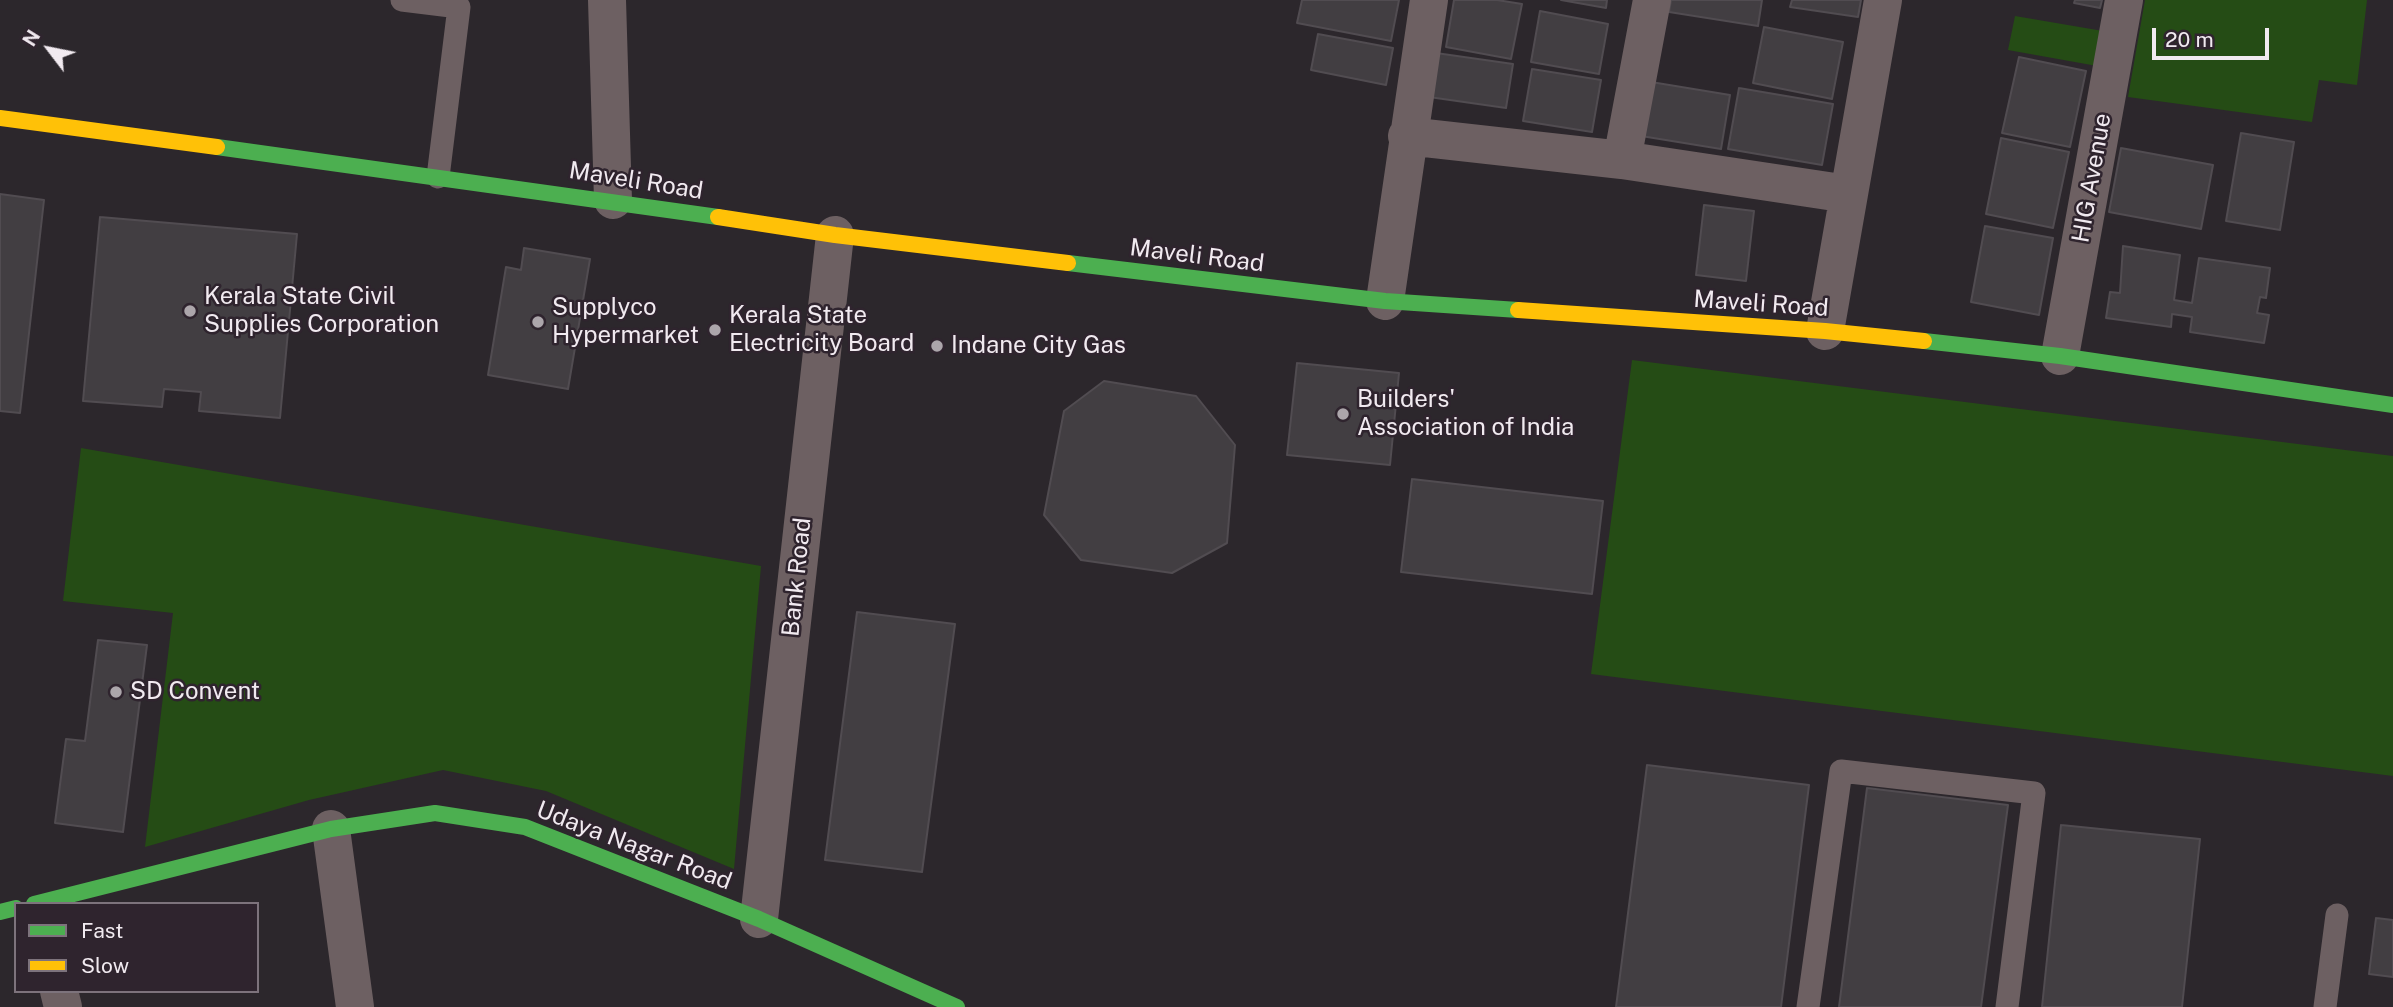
<!DOCTYPE html>
<style>
body{margin:0}
#map{position:relative;width:2393px;height:1007px;overflow:hidden;background:#2c272c;font-family:"Public Sans",sans-serif}
canvas{display:block}
.legend{position:absolute;left:14px;top:902px;width:245px;height:91px;box-sizing:border-box;background:#2f242e;border:2px solid #7d737c;margin:0;padding:9px 12px;list-style:none;font-size:21px;color:#f1eaf0}
.legend li{display:flex;align-items:center;gap:14px;height:35px}
.legend b{width:35px;border:2px solid #7d737c}
.north{position:absolute;left:14px;top:14px;width:70px;height:70px;-webkit-text-stroke:5px #2f242e;paint-order:stroke;rotate:302deg;font-size:19px;font-weight:700;line-height:28px;text-align:center;color:#f1eaf0}
.north::after{content:'';display:block;margin:auto;width:24px;height:32px;background:#f1eaf0;clip-path:polygon(50% 0,100% 100%,50% 72%,0 100%)}
.scale{position:absolute;left:2152px;top:28px;width:117px;height:32px;box-sizing:border-box;border:4px solid #f1eaf0;border-top:0;padding-left:9px;font-size:21px;line-height:24px;white-space:nowrap;color:#f1eaf0;-webkit-text-stroke:5px #2f242e;paint-order:stroke}
</style>
<div id="map">
<canvas width="2393" height="1007"></canvas>
<ul class="legend">
<li><b style="height:9px;background:#4caf50"></b>Fast</li>
<li><b style="height:9px;background:#ffc107"></b>Slow</li>
</ul>
<div class="north">N</div>
<div class="scale">20 m</div>
</div>
<script>
const c = document.querySelector('canvas').getContext('2d');
c.lineJoin = 'round';
function fill(path, color) { c.fillStyle = color; c.fill(path, 'evenodd'); }
const poly = rows => new Path2D(rows.map(r => 'M' + r).join(''));
function trace(path, color, width, dash) { c.strokeStyle = color; c.lineWidth = width; c.lineCap = dash ? 'butt' : 'round'; c.setLineDash(dash || []); c.stroke(path); }
function label(font, color, halo, rows, align = 'center') {
  c.font = font + ' "Public Sans",sans-serif'; c.lineWidth = 5; c.setLineDash([]); c.textBaseline = 'middle'; c.strokeStyle = halo; c.fillStyle = color; for (const [text, x, y, turn = 0] of rows) {
    c.save(); c.translate(x, y); c.rotate((+turn || 0) * Math.PI / 180); c.textAlign = isNaN(turn) ? turn : align; if (halo) c.strokeText(text, 0, 0); c.fillText(text, 0, 0); c.restore();
  }
}
const green = poly([
 [2145,0,2367,0,2357,85,2319,80,2312,122,2128,97],
 [2015,16,2103,31,2097,66,2008,50],
 [1632,360,2393,456,2393,776,1591,674],
 [81,448,761,566,734,869,546,791,443,770,309,800,145,847,173,613,63,601]
]);
const building = poly([
 [1302,0,1399,0,1391,41,1297,23,1302,0],
 [1454,0,1497,0,1522,4,1511,59,1446,47,1454,0],
 [1561,0,1607,0,1606,8,1561,0],
 [1671,0,1762,0,1758,26,1669,12,1671,0],
 [1792,0,1861,0,1858,17,1790,7,1792,0],
 [2075,0,2102,0,2100,8,2074,3,2075,0],
 [1540,11,1608,24,1599,74,1531,62,1540,11],
 [1764,27,1843,42,1832,99,1753,83,1764,27],
 [1318,34,1393,48,1386,85,1311,70,1318,34],
 [1436,53,1513,64,1506,108,1429,97,1436,53],
 [2019,57,2086,71,2070,147,2002,133,2019,57],
 [1532,69,1601,80,1592,132,1523,121,1532,69],
 [1645,81,1730,95,1721,149,1635,135,1645,81],
 [1739,88,1833,104,1822,165,1728,149,1739,88],
 [2241,133,2294,142,2280,230,2226,221,2241,133],
 [2001,138,2069,152,2053,228,1986,214,2001,138],
 [2121,148,2213,165,2201,229,2109,212,2121,148],
 [0,194,44,200,20,413,0,411,0,194],
 [1704,205,1754,211,1746,281,1696,275,1704,205],
 [100,217,297,234,280,418,199,411,201,392,164,389,162,407,83,401,100,217],
 [1985,226,2053,238,2039,315,1971,302,1985,226],
 [2123,246,2180,255,2174,300,2192,303,2199,258,2270,268,2266,298,2260,297,2257,313,2269,315,2264,343,2190,332,2192,317,2172,314,2171,327,2106,318,2110,292,2120,293,2123,246],
 [524,248,590,259,568,389,488,375,506,267,521,270,524,248],
 [1297,363,1399,373,1390,465,1287,455,1297,363],
 [1104,381,1196,396,1235,445,1227,543,1172,573,1081,560,1044,515,1064,411,1104,381],
 [1412,479,1603,501,1592,594,1401,572,1412,479],
 [857,612,955,624,922,872,825,860,857,612],
 [98,640,147,645,123,832,55,823,66,739,85,741,98,640],
 [1647,765,1809,785,1781,1007,1616,1007,1647,765],
 [1867,788,2008,805,1981,1007,1839,1007,1867,788],
 [2061,825,2200,839,2182,1007,2042,1007,2061,825],
 [2376,918,2393,920,2393,977,2369,974,2376,918]
]);
const lane = poly([
 [402,0,459,7,438,177],
 [1808,1007,1841,771,2034,793,2007,1007],
 [2325,1007,2337,915]
]);
const street = poly([
 [607,0,613,200],
 [1407,136,1622,160,1848,194],
 [1622,160,1652,0],
 [1385,301,1429,0],
 [1825,331,1883,0],
 [2060,356,2124,0],
 [331,829,355,1007],
 [759,919,835,235],
 [59,991,63,1007]
]);
const fast = poly([
 [217,147,718,217],
 [1068,263,1385,301,1518,310],
 [1924,341,2060,356,2393,405],
 [34,904,331,829,435,813,525,827,759,919,957,1007],
 [0,912,16,908]
]);
const slow = poly([
 [0,118,217,147],
 [718,217,835,235,1068,263],
 [1518,310,1825,331,1924,341]
]);
const markers = [
 [190,311,7,"#aca6ab"],
 [538,322,7,"#aca6ab"],
 [715,330,7,"#aca6ab"],
 [937,346,7,"#aca6ab"],
 [1343,414,7,"#aca6ab"],
 [116,692,7,"#aca6ab"]
];
const streetNames = [
 ["HIG Avenue",2092,178,-80],
 ["Maveli Road",636,181,9],
 ["Maveli Road",1197,256,7],
 ["Maveli Road",1761,304,4],
 ["Bank Road",797,577,-84],
 ["Udaya Nagar Road",634,846,21]
];
const poiNames = [
 ["Kerala State Civil",204,297],
 ["Supplies Corporation",204,325],
 ["Supplyco",552,308],
 ["Hypermarket",552,336],
 ["Kerala State",729,316],
 ["Electricity Board",729,344],
 ["Indane City Gas",951,346],
 ["Builders'",1357,400],
 ["Association of India",1357,428],
 ["SD Convent",130,692]
];
fill(green, '#254c15');
fill(building, '#423e42');
trace(building, '#514c51', 2);
trace(lane, '#6d6062', 23);
trace(street, '#6d6062', 38);
trace(fast, '#4caf50', 16);
trace(slow, '#ffc107', 16);
for (const [x, y, r, color] of markers) { const dot = new Path2D(); dot.arc(x, y, r, 0, 2 * Math.PI); c.fillStyle = color; c.fill(dot); trace(dot, '#2f242e', 2.5); }
label('24px', '#f1eaf0', '#2f242e', streetNames);
label('24px', '#f1eaf0', '#2f242e', poiNames, 'left');
</script>
